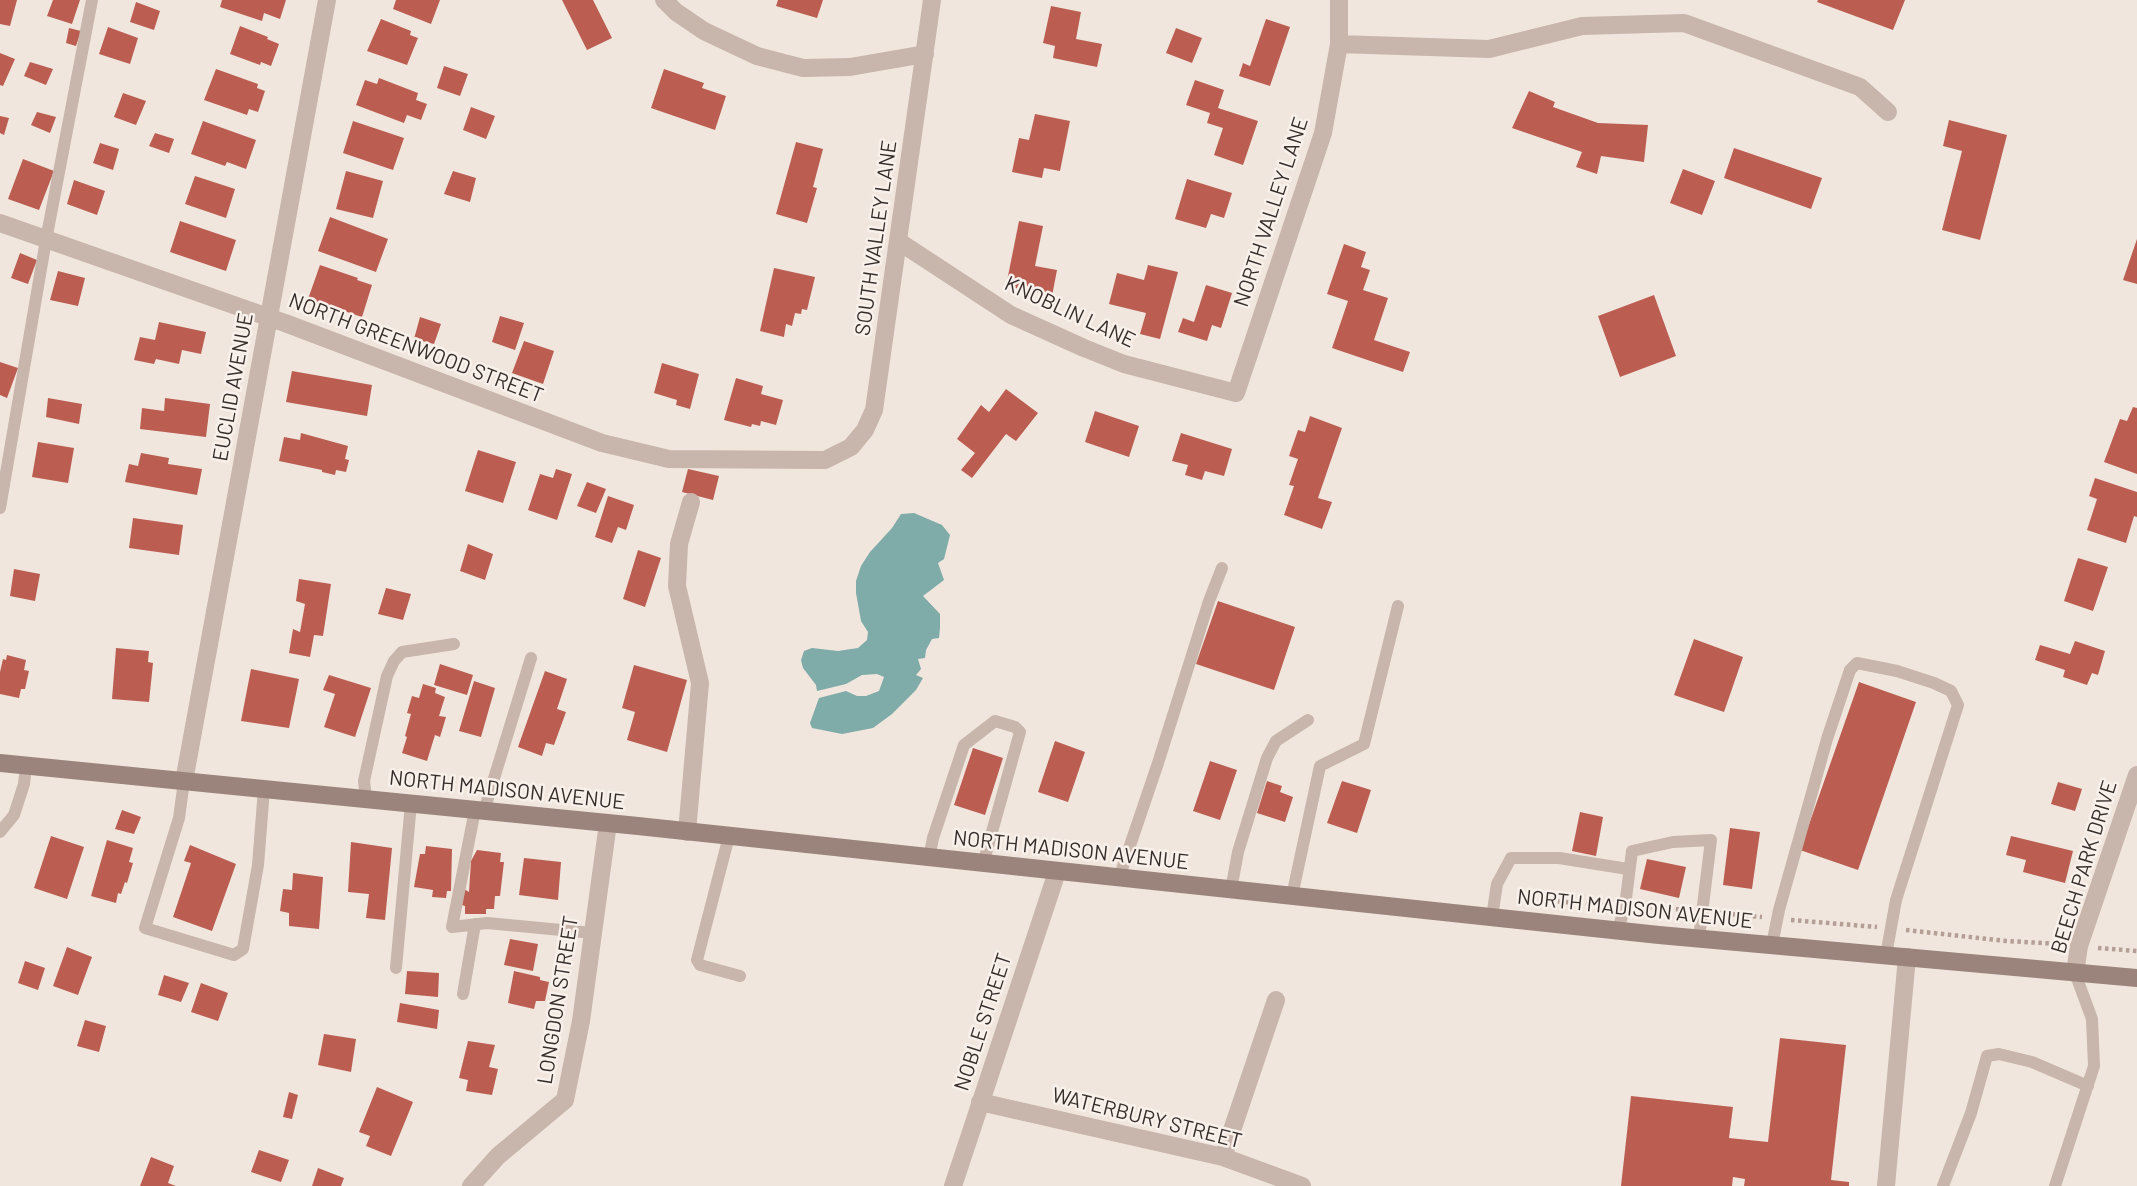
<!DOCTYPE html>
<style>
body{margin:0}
canvas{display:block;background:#f0e6de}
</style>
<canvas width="2137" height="1186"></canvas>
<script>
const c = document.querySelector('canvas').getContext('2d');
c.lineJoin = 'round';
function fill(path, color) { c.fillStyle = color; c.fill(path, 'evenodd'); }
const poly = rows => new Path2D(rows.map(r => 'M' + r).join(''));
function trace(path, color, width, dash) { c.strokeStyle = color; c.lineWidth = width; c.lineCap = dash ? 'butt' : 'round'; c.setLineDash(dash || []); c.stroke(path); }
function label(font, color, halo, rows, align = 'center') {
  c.font = font + ' Barlow,sans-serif'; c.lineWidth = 5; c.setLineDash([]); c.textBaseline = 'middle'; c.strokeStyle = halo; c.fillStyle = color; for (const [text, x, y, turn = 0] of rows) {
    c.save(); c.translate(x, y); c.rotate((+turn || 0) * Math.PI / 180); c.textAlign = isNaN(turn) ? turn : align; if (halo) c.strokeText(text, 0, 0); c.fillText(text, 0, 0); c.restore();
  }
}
const water = poly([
 [914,513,942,525,950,535,944,559,938,563,944,580,923,596,940,614,940,628,939,638,932,639,926,650,925,658,918,659,921,669,916,675,923,678,916,690,892,714,873,728,842,734,812,728,810,723,819,698,846,691,857,696,866,696,879,691,884,677,877,674,862,675,846,684,817,691,816,685,803,668,801,660,804,651,812,648,838,651,858,648,867,640,868,632,861,621,856,593,856,581,861,566,870,552,892,528,901,514]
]);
const building = poly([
 [0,0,17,0,10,26,0,24],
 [53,0,80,0,72,24,47,16],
 [222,0,286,0,280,19,264,13,262,21,220,7],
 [396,0,440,0,431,24,393,9],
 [562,0,593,0,612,38,587,50],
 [778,0,823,0,817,18,776,6],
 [1818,0,1905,0,1893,30,1817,2],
 [136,2,160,11,154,30,130,22],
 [1051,6,1081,12,1076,39,1102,44,1097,67,1053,58,1055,46,1043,43],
 [381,19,411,31,410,35,418,38,407,65,367,51],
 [1266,19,1290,27,1270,86,1239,76,1243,63,1250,66],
 [240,26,268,37,267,39,279,44,271,66,261,62,260,65,230,54],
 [108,27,138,38,130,64,99,54],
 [69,28,81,31,76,46,66,43],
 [1176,28,1202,38,1192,63,1166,53],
 [0,53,15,59,3,86,0,85],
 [30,62,53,69,46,85,24,76],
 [444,66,468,74,460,96,437,88],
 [216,69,258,84,257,88,265,91,258,112,249,109,247,115,204,100],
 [664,69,704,83,702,88,726,96,715,130,651,108],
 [379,78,418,93,416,100,427,104,421,120,407,115,404,123,356,105,365,80,377,84],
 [1195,80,1224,90,1218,108,1258,121,1243,165,1214,155,1223,128,1207,123,1210,113,1186,105],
 [1529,91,1555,102,1553,107,1598,123,1648,125,1644,162,1601,156,1597,174,1576,167,1582,152,1512,128],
 [123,93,146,101,136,125,114,117],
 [471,107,495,116,486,139,463,130],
 [37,112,56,117,50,133,31,125],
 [1035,114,1070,121,1060,171,1044,168,1042,178,1012,172,1019,138,1029,140],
 [0,116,9,118,4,135,0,133],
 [1949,120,2007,135,1980,240,1942,230,1962,151,1943,146],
 [203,121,256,140,246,169,227,162,225,166,191,154],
 [353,121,404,138,393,170,343,153],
 [155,133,174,139,169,153,149,146],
 [796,142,823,149,813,187,817,188,807,223,776,214],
 [100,143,119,149,113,170,93,163],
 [1734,148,1822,178,1811,209,1724,178],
 [23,159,54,171,39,210,8,199],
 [1683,169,1715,181,1702,215,1670,203],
 [346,171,383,181,373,218,336,209],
 [453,171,476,178,470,202,444,194],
 [195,176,235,189,226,218,185,204],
 [1187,179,1232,193,1224,218,1211,214,1206,228,1175,219],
 [74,180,105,191,97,215,67,204],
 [330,217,388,239,376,272,318,251],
 [180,221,236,240,226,271,170,252],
 [1019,221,1043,226,1035,266,1057,270,1052,296,1006,286],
 [2137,239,2137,284,2123,280],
 [1344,244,1366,252,1361,267,1370,270,1363,290,1388,298,1374,340,1410,352,1403,372,1332,348,1348,301,1327,294],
 [20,253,37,260,28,284,11,278],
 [320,265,358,278,357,280,372,285,362,317,308,299],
 [1148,265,1178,272,1160,339,1140,334,1146,313,1109,304,1117,273,1144,280],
 [774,268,815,277,807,310,802,309,801,314,795,313,792,326,786,324,784,337,760,331],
 [58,271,85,278,78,306,50,300],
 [1206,285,1232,293,1221,328,1212,325,1207,341,1178,332,1183,318,1194,322],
 [1654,295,1676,356,1620,377,1598,316],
 [500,316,524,323,515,350,492,342],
 [420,317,441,324,434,344,414,339],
 [159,322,206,332,201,354,182,350,179,364,156,359,154,364,134,360,140,337,155,340],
 [524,341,554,351,543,384,512,373],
 [0,362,18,368,7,398,0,395],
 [662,363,699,374,690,409,676,405,677,400,654,393],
 [292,371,372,385,367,416,286,402],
 [736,378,763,386,761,394,783,400,776,425,761,421,760,426,752,424,751,427,724,420],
 [1006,389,1038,413,1016,441,1006,434,972,478,961,470,975,453,957,439,981,405,989,412],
 [48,398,82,404,79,424,46,417],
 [165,398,210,404,206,437,140,429,142,408,164,411],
 [2133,407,2137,408,2137,474,2104,462,2120,419,2127,421],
 [1095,411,1139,426,1129,457,1085,442],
 [1310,416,1342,428,1318,498,1332,502,1322,529,1284,515,1294,486,1289,485,1298,459,1289,456,1298,430,1305,432],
 [301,433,348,446,345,459,349,460,346,472,336,470,335,475,322,472,322,470,279,461,284,437,300,440],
 [1181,433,1232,449,1224,476,1205,471,1202,480,1185,475,1188,465,1172,461],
 [38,442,74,448,68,483,32,477],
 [478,450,516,462,503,503,465,491],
 [141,453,169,458,168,464,202,469,197,495,125,482,129,464,138,466],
 [556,469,572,474,557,520,528,510,540,474,553,478],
 [688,469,719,476,713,500,682,492],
 [2095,478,2137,492,2137,517,2134,516,2126,543,2087,530,2097,499,2089,496],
 [587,482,606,489,596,513,577,506],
 [608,496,634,505,626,530,618,527,612,543,595,537],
 [133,518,183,525,179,555,129,548],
 [468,544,493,554,485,580,460,571],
 [638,550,661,558,645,607,623,599],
 [2078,558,2108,567,2093,611,2064,601],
 [14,569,40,574,35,601,10,596],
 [299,579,331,584,323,636,314,635,310,657,289,653,293,629,300,632,305,604,296,601],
 [386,588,411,594,403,620,378,614],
 [1218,601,1295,627,1274,690,1196,664],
 [1694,639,1743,657,1724,712,1674,695],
 [2075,641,2105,651,2098,675,2092,673,2087,685,2063,677,2065,670,2035,660,2040,645,2070,654],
 [116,648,149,651,148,662,153,663,149,702,112,699],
 [7,655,26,660,24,670,29,671,25,689,21,689,19,698,0,694,0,672,3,659,6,660],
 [440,664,473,675,467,695,434,685],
 [634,665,687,680,667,752,627,740,635,712,622,708],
 [251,669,299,679,289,728,241,721],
 [545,671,567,679,557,709,566,712,554,745,546,743,542,756,518,747],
 [329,675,371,688,355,737,324,727,335,694,323,690],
 [474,681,495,688,481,737,459,731],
 [1859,682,1916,702,1858,870,1800,850],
 [423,684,436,688,435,693,445,697,439,716,446,717,440,737,435,735,427,761,402,753,407,737,405,736,411,714,407,713,412,696,419,698],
 [1055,741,1085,752,1068,802,1038,792],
 [973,748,1003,758,985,815,954,805],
 [1210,761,1237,770,1220,820,1193,811],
 [1267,781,1282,786,1280,792,1293,797,1285,822,1257,813],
 [1342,781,1371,790,1357,833,1327,823],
 [2058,782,2082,789,2075,811,2051,804],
 [122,810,141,817,134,834,115,829],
 [1580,812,1603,817,1596,856,1572,851],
 [1730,828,1760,832,1752,889,1723,885],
 [51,836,84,847,67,899,34,888],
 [2011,836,2073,851,2065,883,2023,872,2026,860,2006,855],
 [107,840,133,848,129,862,133,863,127,883,125,882,121,894,118,893,116,903,91,896],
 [351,842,392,848,385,920,366,918,369,894,348,892],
 [190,845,236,864,212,931,173,917,191,863,184,861],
 [426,846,452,849,451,891,447,891,446,898,432,897,433,890,414,887,420,854,425,854],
 [477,850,501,853,500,862,504,862,500,896,495,896,494,909,486,909,486,914,465,914,465,906,462,905,464,889,469,892,471,861],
 [524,858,561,862,558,900,519,895],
 [1647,859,1686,867,1679,898,1640,889],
 [293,873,323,877,319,929,289,926,289,913,280,911,283,889,292,890],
 [510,939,538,944,533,971,504,965],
 [67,947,92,957,78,995,53,986],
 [25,961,45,968,38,990,18,983],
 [407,971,439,973,438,997,405,994],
 [514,971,540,977,540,980,549,982,545,1001,536,1001,534,1009,508,1003],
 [164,975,189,983,181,1002,158,995],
 [201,983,228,993,218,1021,191,1012],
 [400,1003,439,1010,437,1029,397,1022],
 [85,1020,106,1026,99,1052,77,1046],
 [324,1034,356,1039,351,1072,318,1065],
 [1780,1038,1846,1045,1831,1180,1849,1182,1849,1186,1744,1186,1745,1179,1733,1177,1732,1186,1621,1186,1631,1096,1733,1107,1729,1138,1768,1142],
 [468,1041,495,1045,489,1067,498,1069,492,1095,466,1091,468,1080,459,1078],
 [377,1087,413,1102,391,1156,366,1146,370,1136,359,1132],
 [289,1092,298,1095,292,1119,283,1117],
 [259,1150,289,1160,281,1182,251,1172],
 [151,1157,174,1166,168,1183,176,1186,140,1186],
 [318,1168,344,1178,341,1186,312,1186]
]);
const path = poly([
 [1551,901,1608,905],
 [1641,907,1689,910],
 [1718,913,1762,917],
 [1791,920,1877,927],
 [1906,930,2006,941,2061,944],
 [2098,948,2137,951]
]);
const service = poly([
 [0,508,46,240,92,0],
 [184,781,179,818,145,928,234,955,243,949,258,865,264,789],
 [366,799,364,781,387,676,394,661,402,652,454,644],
 [475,810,452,927,487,923,593,933],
 [484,811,531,658],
 [0,832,14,815,24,784,26,766],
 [729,836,697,960,700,965,740,976],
 [929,858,933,838,964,745,995,721,1015,727,1020,732,983,864],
 [1119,878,1158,763,1209,601,1222,568],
 [1231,890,1238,852,1267,758,1276,741,1308,720],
 [1292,896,1320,766,1364,744,1398,606],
 [1492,917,1497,884,1511,858,1559,858,1628,869],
 [1618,930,1625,906,1632,851,1673,842,1711,840,1699,938],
 [1772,945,1779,910,1827,739,1850,670,1857,663,1897,671,1934,683,1951,691,1958,705,1896,900,1886,955],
 [396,968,411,803],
 [463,994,475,924],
 [1943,1186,1971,1113,1987,1056,1999,1054,2032,1062,2088,1086],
 [2055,1186,2094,1066,2092,1019,2075,973]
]);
const minor = poly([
 [664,0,676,12,704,31,757,56,803,68,850,67,925,54],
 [1339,44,1489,49,1582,26,1684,23,1860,87,1888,112],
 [0,223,285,323,602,443,669,459,825,460,851,447,865,430,874,410,932,0],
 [898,241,1011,315,1084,348,1124,364,1236,393,1323,133,1339,44,1339,0],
 [184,781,327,0],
 [687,832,700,683,677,586,679,544,691,502],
 [2075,973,2079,946,2137,775],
 [980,1102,1223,1157,1302,1186],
 [1223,1157,1276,1000],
 [953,1186,1057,872],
 [1886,1186,1907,957]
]);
const tertiary = poly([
 [471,1186,498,1156,565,1100,581,1021,608,823]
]);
const secondary = poly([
 [0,763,638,826,1659,935,2137,978]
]);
const streetNames = [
 ["NORTH VALLEY LANE",1271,212,-72],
 ["SOUTH VALLEY LANE",876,238,-82],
 ["KNOBLIN LANE",1070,312,25],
 ["NORTH GREENWOOD STREET",416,348,21],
 ["EUCLID AVENUE",233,387,-80],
 ["NORTH MADISON AVENUE",507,790,6],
 ["NORTH MADISON AVENUE",1071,850,6],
 ["BEECH PARK DRIVE",2084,867,-73],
 ["NORTH MADISON AVENUE",1635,909,6],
 ["LONGDON STREET",558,1000,-81],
 ["NOBLE STREET",983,1022,-72],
 ["WATERBURY STREET",1147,1118,14]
];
fill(water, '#7faba8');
fill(building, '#bb5e51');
trace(path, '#b39f95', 4.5, [3.5, 3.5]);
trace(service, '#c8b5ab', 12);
trace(minor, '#c8b5ab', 18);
trace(tertiary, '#c8b5ab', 18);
trace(secondary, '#9b847c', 18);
label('21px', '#362c2a', '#f8f0ea', streetNames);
</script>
